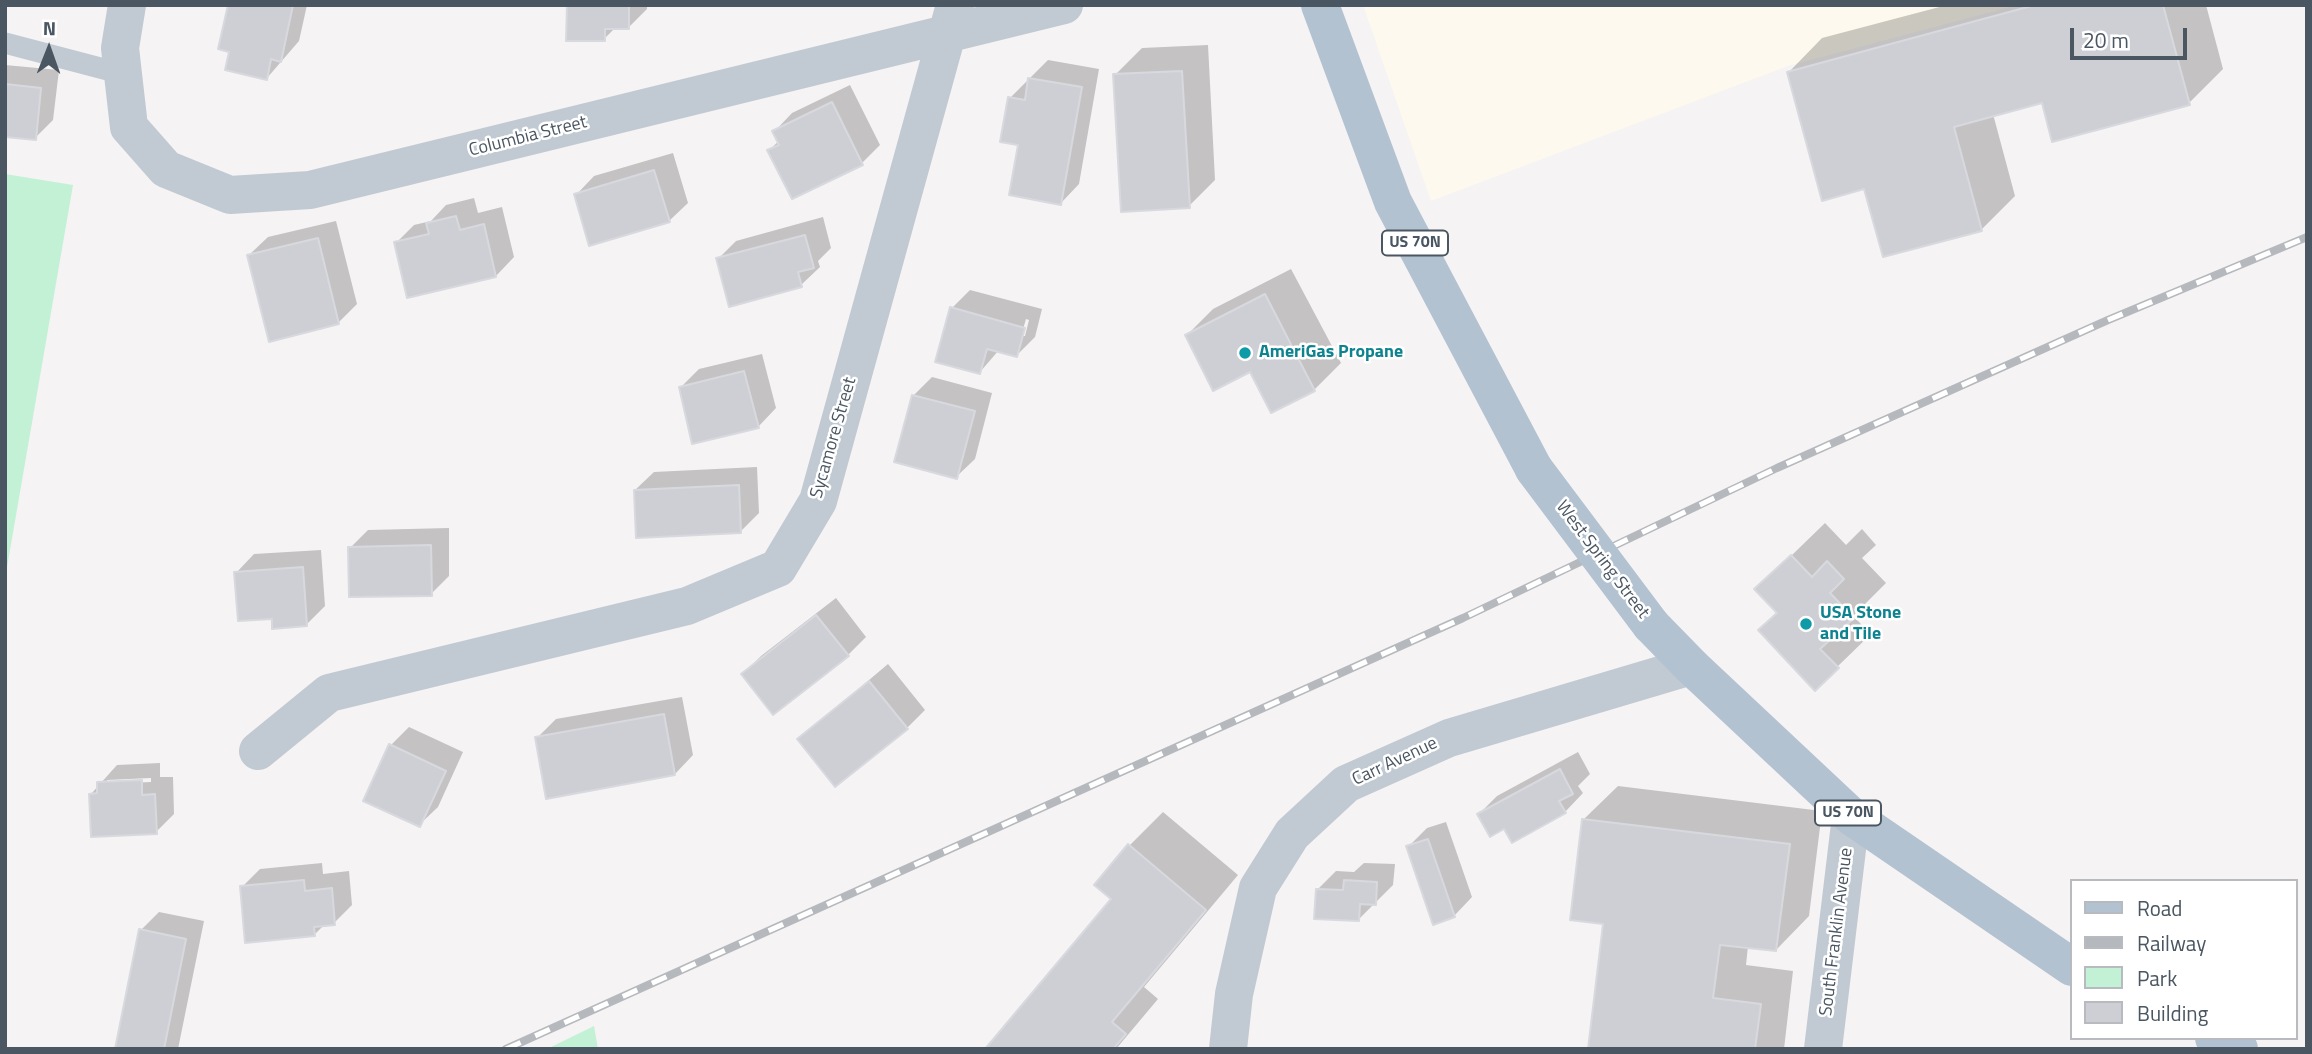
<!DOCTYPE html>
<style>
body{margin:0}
#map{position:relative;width:2312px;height:1054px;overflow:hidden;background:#f5f3f3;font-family:"Titillium Web",sans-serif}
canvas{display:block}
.frame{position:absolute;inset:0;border:7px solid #4a5661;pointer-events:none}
.legend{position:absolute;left:2070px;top:879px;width:228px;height:161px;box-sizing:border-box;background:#fff;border:2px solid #b7bbc0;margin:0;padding:9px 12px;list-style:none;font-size:21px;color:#4a5661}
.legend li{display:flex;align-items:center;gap:14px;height:35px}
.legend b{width:35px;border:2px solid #b7bbc0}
.north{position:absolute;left:14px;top:14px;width:70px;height:70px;-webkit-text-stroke:5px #fff;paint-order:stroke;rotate:1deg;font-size:19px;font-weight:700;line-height:28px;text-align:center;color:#4a5661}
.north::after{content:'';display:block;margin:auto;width:24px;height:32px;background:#4a5661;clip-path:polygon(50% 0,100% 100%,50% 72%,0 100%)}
.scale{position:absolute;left:2070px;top:28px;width:117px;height:32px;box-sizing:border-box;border:4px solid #4a5661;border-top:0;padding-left:9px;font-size:21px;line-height:24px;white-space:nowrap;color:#4a5661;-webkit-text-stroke:5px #fff;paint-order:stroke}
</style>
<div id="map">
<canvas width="2312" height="1054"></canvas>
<div class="frame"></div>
<ul class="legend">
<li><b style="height:9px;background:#b3c2d1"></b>Road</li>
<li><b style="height:9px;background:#b5b8bd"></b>Railway</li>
<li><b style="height:19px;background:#c3f1d5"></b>Park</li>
<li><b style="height:19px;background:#cdcfd5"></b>Building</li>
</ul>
<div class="north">N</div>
<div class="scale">20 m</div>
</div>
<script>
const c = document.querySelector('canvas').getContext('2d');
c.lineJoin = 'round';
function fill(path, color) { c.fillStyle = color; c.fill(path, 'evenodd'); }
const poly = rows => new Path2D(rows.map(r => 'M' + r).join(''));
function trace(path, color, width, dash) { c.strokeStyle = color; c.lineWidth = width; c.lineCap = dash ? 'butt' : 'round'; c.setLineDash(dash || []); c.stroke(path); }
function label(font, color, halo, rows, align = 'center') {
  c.font = font + ' "Titillium Web",sans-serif'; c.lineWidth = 5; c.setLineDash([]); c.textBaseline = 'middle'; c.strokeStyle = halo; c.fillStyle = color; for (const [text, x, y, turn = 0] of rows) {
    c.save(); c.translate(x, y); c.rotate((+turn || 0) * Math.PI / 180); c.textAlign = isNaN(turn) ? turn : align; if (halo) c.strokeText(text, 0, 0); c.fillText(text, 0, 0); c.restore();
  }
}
const commercial = poly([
 [1363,5,2017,5,1788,66,1431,201]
]);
const green = poly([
 [5,174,73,185,5,579],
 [594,1026,598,1049,547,1049]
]);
const shadow = poly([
 [230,5,307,5,299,41,267,78,231,50],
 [568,5,647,5,647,9,629,27,616,27,604,39],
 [1947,5,2206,5,2223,69,2189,103,2043,101,1993,114,2015,196,1981,230,1866,187,1789,72,1822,38],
 [1208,45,1215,180,1189,206,1115,75,1142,48],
 [1048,60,1099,69,1079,184,1061,203,1010,98],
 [5,65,59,70,53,120,35,138,5,135],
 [850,85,880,145,862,163,769,150,779,141,774,132,792,113],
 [673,153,688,203,669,221,576,195,594,176],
 [474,198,478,213,502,207,514,257,496,276,396,243,414,225,431,221,446,205],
 [823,217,831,248,818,261,820,267,801,285,718,259,736,241],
 [336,221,357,304,339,322,249,255,268,237],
 [1291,269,1341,363,1314,390,1251,369,1187,335,1213,309],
 [970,290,1042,309,1035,337,1017,355,999,350,980,372,952,308],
 [1026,319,1029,320,1025,336,1021,336],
 [762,354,776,408,758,427,680,388,699,369],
 [932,377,992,393,975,459,956,477,914,395],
 [757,467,759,513,741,531,635,490,654,472],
 [1825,523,1846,545,1862,529,1876,545,1862,558,1886,583,1853,616,1871,634,1837,667,1757,589],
 [449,528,449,576,431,594,350,548,368,530],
 [321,550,325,606,307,624,273,617,236,573,254,554],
 [836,598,866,637,848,655,743,674,761,656],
 [888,664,925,710,907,728,799,739],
 [682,697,693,755,675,774,537,738,556,719],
 [409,727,463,752,438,807,419,825,391,745],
 [1578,752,1590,774,1578,786,1583,793,1565,812,1505,827,1479,814,1497,796],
 [160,763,160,777,173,777,174,814,156,832,91,794,117,765],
 [151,778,151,782,107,784,107,780],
 [1618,786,1822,811,1809,916,1776,950,1748,946,1746,965,1793,971,1784,1049,1590,1049,1605,923,1584,819],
 [1163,812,1238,875,1144,987,1158,999,1116,1049,987,1049,1114,899,1129,846],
 [1446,822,1472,897,1454,916,1408,847,1427,828],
 [322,863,323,874,349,871,352,905,334,923,325,924,314,935,242,887,260,869],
 [1364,863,1395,864,1393,885,1358,920,1318,889,1336,871,1354,872],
 [159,912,204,921,178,1049,117,1049,141,930]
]);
const building = poly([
 [228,5,293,5,281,62,271,59,267,80,225,70,229,52,218,49,228,5],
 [567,5,629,5,629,29,605,29,605,41,566,41,567,5],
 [2035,5,2163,5,2190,105,2052,142,2042,103,1954,127,1982,231,1883,257,1864,189,1822,201,1787,72,2035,5],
 [1182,71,1190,208,1121,212,1113,74,1182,71],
 [1028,78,1082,87,1061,205,1009,195,1018,145,1000,142,1008,97,1025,100,1028,78],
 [5,84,41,88,36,140,5,137,5,84],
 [832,102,863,165,792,199,767,150,779,145,772,131,832,102],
 [654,170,670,222,589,246,574,194,654,170],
 [456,216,460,230,484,224,496,277,407,298,394,242,429,234,426,223,456,216],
 [805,235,814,268,798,272,802,287,729,307,716,258,805,235],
 [318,238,339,324,269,342,247,255,318,238],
 [1265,294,1315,391,1271,413,1250,372,1213,391,1185,335,1265,294],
 [950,307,1025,328,1017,357,987,349,980,374,935,362,950,307],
 [744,371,759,428,692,444,679,387,744,371],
 [912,395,975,411,957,479,894,462,912,395],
 [739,485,741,533,636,538,634,490,739,485],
 [431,545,432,596,349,597,348,547,431,545],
 [1791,555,1812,577,1827,561,1844,579,1830,593,1854,618,1820,649,1839,668,1815,691,1758,630,1777,613,1754,589,1791,555],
 [303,567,307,626,272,629,272,619,238,621,234,572,303,567],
 [816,615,849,656,773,715,741,674,816,615],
 [869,681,908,729,835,787,797,739,869,681],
 [664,714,675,775,546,799,535,737,664,714],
 [389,744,446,771,420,827,363,801,389,744],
 [1560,769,1573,794,1559,801,1566,813,1512,843,1504,829,1490,837,1477,814,1560,769],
 [142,780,142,795,155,794,157,834,91,837,89,794,97,793,97,782,142,780],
 [1582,819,1790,844,1776,951,1720,945,1713,998,1761,1004,1755,1049,1588,1049,1603,924,1570,920,1582,819],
 [1428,839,1455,917,1433,925,1406,846,1428,839],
 [1128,844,1206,910,1112,1022,1126,1034,1113,1049,985,1049,1111,899,1094,885,1128,844],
 [304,880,305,891,332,888,335,925,314,927,315,936,245,943,240,886,304,880],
 [1344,880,1377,882,1376,905,1360,904,1359,921,1314,919,1316,889,1343,890,1344,880],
 [139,929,186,939,164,1049,115,1049,139,929]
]);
const service = poly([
 [5,43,123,74]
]);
const minor = poly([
 [127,5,120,48,129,127,166,169,230,195,310,190,1064,5],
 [258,751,329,693,687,606,778,568,818,501,955,5],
 [1228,1049,1234,994,1258,888,1292,834,1346,784,1449,738,1691,666],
 [1823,1049,1851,816]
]);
const primary = poly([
 [1320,5,1393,202,1534,469],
 [1651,625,1691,666,1851,816,2072,967],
 [2214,1038,2239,1049]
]);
const rail = poly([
 [506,1049,1463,618,1777,468,2108,320,2307,237]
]);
const primaryBridge = poly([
 [1534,469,1651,625]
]);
const markers = [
 [1245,353,7,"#0f9aa8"],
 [1806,624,7,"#0f9aa8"]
];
const shields = [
 [1415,243,66],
 [1848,813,66]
];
const shieldNames = [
 ["US 70N",1415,243],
 ["US 70N",1848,813]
];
const streetNames = [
 ["Columbia Street",528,137,-14],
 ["Sycamore Street",834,438,-74],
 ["West Spring Street",1602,560,53],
 ["Carr Avenue",1395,762,-25],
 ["South Franklin Avenue",1837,932,-83]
];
const cultureNames = [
 ["AmeriGas Propane",1259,353],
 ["USA Stone",1820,614],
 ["and Tile",1820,635]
];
fill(commercial, '#fdf9ef');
fill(green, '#c3f1d5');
fill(shadow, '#0003');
fill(building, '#cdcfd5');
trace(building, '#d7d9de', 2);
trace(service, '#c1cad2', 21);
trace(minor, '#c1cad2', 38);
trace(primary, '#b3c2d1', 38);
trace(rail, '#b5b8bd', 8);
trace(rail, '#fff', 5, [16]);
trace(primaryBridge, '#b3c2d1', 38);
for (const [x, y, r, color] of markers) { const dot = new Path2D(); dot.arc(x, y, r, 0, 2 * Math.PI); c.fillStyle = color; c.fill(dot); trace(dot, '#fff', 2.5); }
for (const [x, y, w] of shields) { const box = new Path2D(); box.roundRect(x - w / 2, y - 12.5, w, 25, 5); c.fillStyle = '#fff'; c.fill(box); trace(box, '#4a5661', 2); }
label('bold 16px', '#4a5661', null, shieldNames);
label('18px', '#4a5661', '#fff', streetNames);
label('bold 18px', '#0d838f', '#fff', cultureNames, 'left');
</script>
